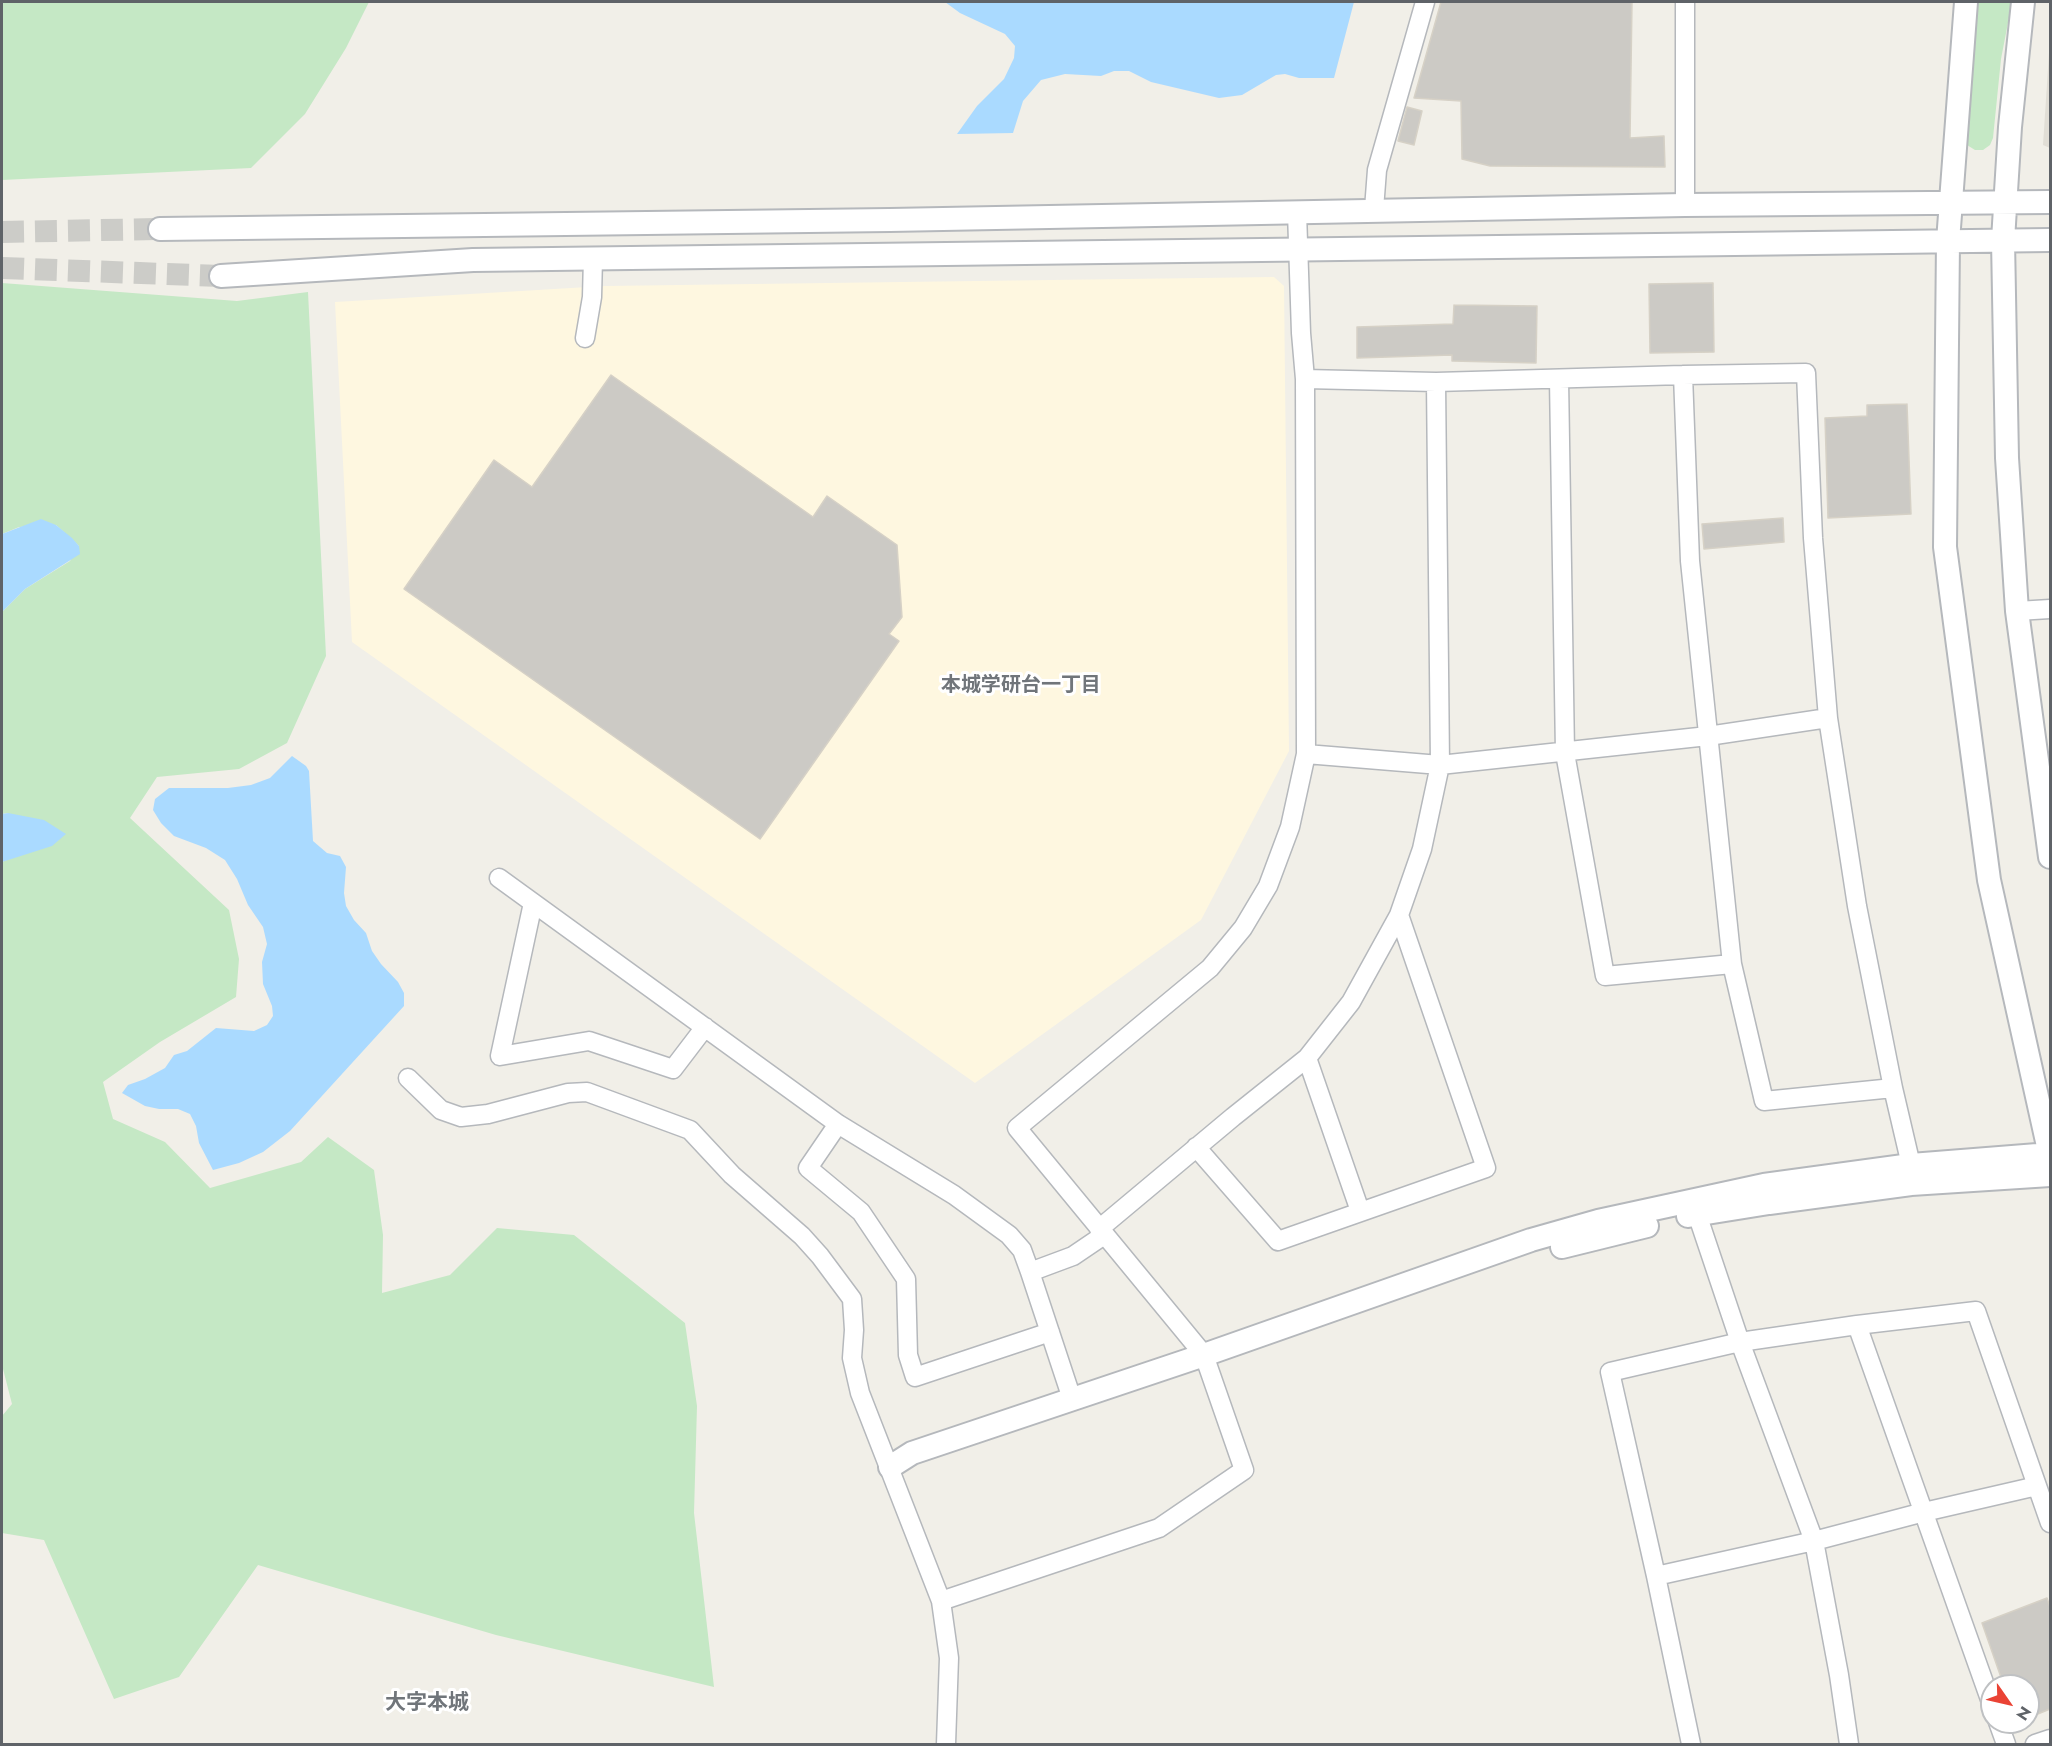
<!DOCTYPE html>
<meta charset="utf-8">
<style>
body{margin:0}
#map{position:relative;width:2052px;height:1746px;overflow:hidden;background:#f1efe8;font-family:Jost,sans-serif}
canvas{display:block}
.frame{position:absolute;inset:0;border:3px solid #5f6368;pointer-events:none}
.north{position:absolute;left:1980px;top:1674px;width:60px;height:60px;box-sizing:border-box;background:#fff;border:2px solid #bfc1c3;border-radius:50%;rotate:124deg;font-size:16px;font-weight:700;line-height:24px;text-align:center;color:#5f6368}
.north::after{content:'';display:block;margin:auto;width:21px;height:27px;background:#ea4335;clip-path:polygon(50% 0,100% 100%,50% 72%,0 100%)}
</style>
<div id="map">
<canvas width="2052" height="1746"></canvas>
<div class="frame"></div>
<div class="north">N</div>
</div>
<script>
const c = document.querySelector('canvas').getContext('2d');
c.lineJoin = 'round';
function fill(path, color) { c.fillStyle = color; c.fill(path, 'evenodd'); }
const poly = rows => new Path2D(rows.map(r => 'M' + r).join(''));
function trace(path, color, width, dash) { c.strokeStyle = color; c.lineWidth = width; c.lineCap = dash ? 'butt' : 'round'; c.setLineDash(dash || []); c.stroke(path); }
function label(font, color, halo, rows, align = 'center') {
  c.font = font + ' Jost,"Noto Sans JP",sans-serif'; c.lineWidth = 6; c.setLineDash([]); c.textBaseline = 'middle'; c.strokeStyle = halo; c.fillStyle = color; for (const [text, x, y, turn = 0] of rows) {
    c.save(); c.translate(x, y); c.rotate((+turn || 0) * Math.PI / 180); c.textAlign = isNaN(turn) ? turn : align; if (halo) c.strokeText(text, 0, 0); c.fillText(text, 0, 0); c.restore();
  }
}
const commercial = poly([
 [1274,277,1284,286,1289,751,1201,920,975,1083,352,642,335,302,605,286]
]);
const education = poly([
 [2050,38,2050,148,2043,145]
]);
const green = poly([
 [2,2,369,2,346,48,305,114,251,168,2,180],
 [1975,2,2012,2,2001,59,1993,138,1990,145,1983,150,1975,150,1967,145,1964,137],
 [2,283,237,301,308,292,326,656,287,743,239,769,157,777,130,818,229,910,239,959,236,997,160,1042,103,1082,113,1119,165,1142,210,1188,301,1162,328,1137,374,1170,383,1235,382,1293,450,1275,497,1228,574,1235,685,1323,697,1406,694,1513,714,1687,496,1635,258,1565,179,1677,114,1699,44,1540,2,1533,2,1416,12,1404,2,1365,2,862,16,856,8,813,2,814,2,612,25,589,70,561,79,546,56,525,19,527,2,534]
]);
const water = poly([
 [945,2,1354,2,1334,78,1299,78,1285,74,1276,75,1242,95,1219,98,1151,82,1129,71,1114,71,1101,76,1065,74,1041,80,1023,101,1013,133,957,134,977,106,1004,79,1014,58,1015,46,1005,34,960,13],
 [41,519,56,525,72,538,79,546,80,554,25,589,2,612,2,534],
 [292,756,306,766,309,771,313,841,327,853,340,856,346,867,344,893,346,906,354,920,366,933,372,951,381,964,398,982,404,993,404,1006,290,1131,263,1152,239,1163,213,1170,199,1143,196,1126,190,1114,178,1109,159,1109,145,1106,122,1093,128,1085,145,1079,165,1068,174,1055,187,1051,216,1028,254,1031,267,1025,273,1016,272,1006,263,984,262,962,267,944,263,927,248,905,237,879,225,860,206,848,174,836,161,823,153,810,155,799,169,788,228,788,251,785,270,778],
 [8,813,44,820,66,834,52,846,2,862,2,814]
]);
const building = poly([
 [1441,2,1632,2,1630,138,1664,136,1665,167,1490,166,1462,159,1461,101,1414,98,1441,2],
 [1407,107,1422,111,1414,145,1398,141,1407,107],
 [1713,283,1714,352,1650,353,1649,284,1713,283],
 [1454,305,1537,306,1536,363,1452,361,1452,355,1357,358,1357,327,1453,324,1454,305],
 [611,375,813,517,827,496,897,545,902,617,889,634,899,641,760,839,404,589,494,460,532,487,611,375],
 [1907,404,1911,514,1828,518,1825,418,1867,416,1867,405,1907,404],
 [1783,518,1784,542,1704,549,1702,524,1783,518],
 [2047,1598,2050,1607,2050,1709,2028,1718,2028,1686,2004,1686,1982,1623,2047,1598]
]);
const tertiaryTunnel = poly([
 [2,232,160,229],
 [2,268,221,276]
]);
const minor = poly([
 [1685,2,1685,205],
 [1374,209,1377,170,1425,2],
 [585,338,592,297,593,258],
 [1305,379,1436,382,1683,375,1806,373,1813,538,1828,718,1857,906,1893,1088,1764,1101,1732,964,1690,561,1683,375],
 [1559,379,1565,753,1605,976,1732,964],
 [2017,611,2050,609],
 [1306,754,1440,765,1708,736,1828,718],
 [499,878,838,1124,954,1195,1009,1235,1022,1250,1030,1272,1072,1399],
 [533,903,500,1056,589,1041,673,1069,705,1027],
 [1307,1058,1360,1211],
 [408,1078,441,1110,461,1117,488,1114,568,1093,587,1092,690,1130,732,1175,802,1236,820,1256,852,1299,854,1330,852,1358,860,1393,941,1601,949,1658,946,1744],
 [1893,1088,1911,1165],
 [838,1124,808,1168,861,1212,906,1279,908,1355,915,1377,1050,1332],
 [1196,1147,1278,1241,1486,1168,1399,915],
 [1693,1202,1740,1342,1814,1541,1839,1675,1849,1744],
 [1099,1229,1233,1117,1307,1058,1351,1002,1399,915,1422,849,1440,765,1436,382],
 [1030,1272,1073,1256,1104,1235],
 [1857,1325,1992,1705],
 [1656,1576,1814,1541,1924,1512,2037,1486],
 [941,1601,1159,1528,1244,1470,1204,1355,1017,1128,1210,968,1243,928,1268,886,1290,827,1306,754,1305,379,1301,333,1297,212],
 [1998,1722,2006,1744],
 [1691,1744,1656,1576,1610,1372,1740,1342,1857,1325,1976,1311,2050,1523],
 [2035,1744,2050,1739]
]);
const tertiary = poly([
 [1966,2,1948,241,1945,547,1989,880,2050,1155],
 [2023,2,2010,127,2003,240,2007,458,2017,611,2050,857],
 [160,229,890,220,1685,205,2050,202],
 [221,276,473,260,2050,240],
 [1688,1216,1769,1203,1911,1184,2050,1175],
 [1562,1247,1647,1226],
 [890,1467,912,1453,1204,1355,1531,1240,1598,1221,1764,1185,1911,1165,2050,1154]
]);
const neighbourhoodNames = [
 ["本城学研台一丁目",1021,686]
];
const quarterNames = [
 ["大字本城",427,1704]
];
fill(commercial, '#fef7e0');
fill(education, '#e1ded6');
fill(green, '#c5e8c5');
fill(water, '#aadaff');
fill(building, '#cccac5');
trace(building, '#d6d1c6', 1.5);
trace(tertiaryTunnel, '#ccccc8', 22, [22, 11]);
trace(minor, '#b5b8bc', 21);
trace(tertiary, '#b5b8bc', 26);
trace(minor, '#fff', 18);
trace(tertiary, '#fff', 22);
label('bold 20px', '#70757a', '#fff', neighbourhoodNames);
label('bold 21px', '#70757a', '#fff', quarterNames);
</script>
